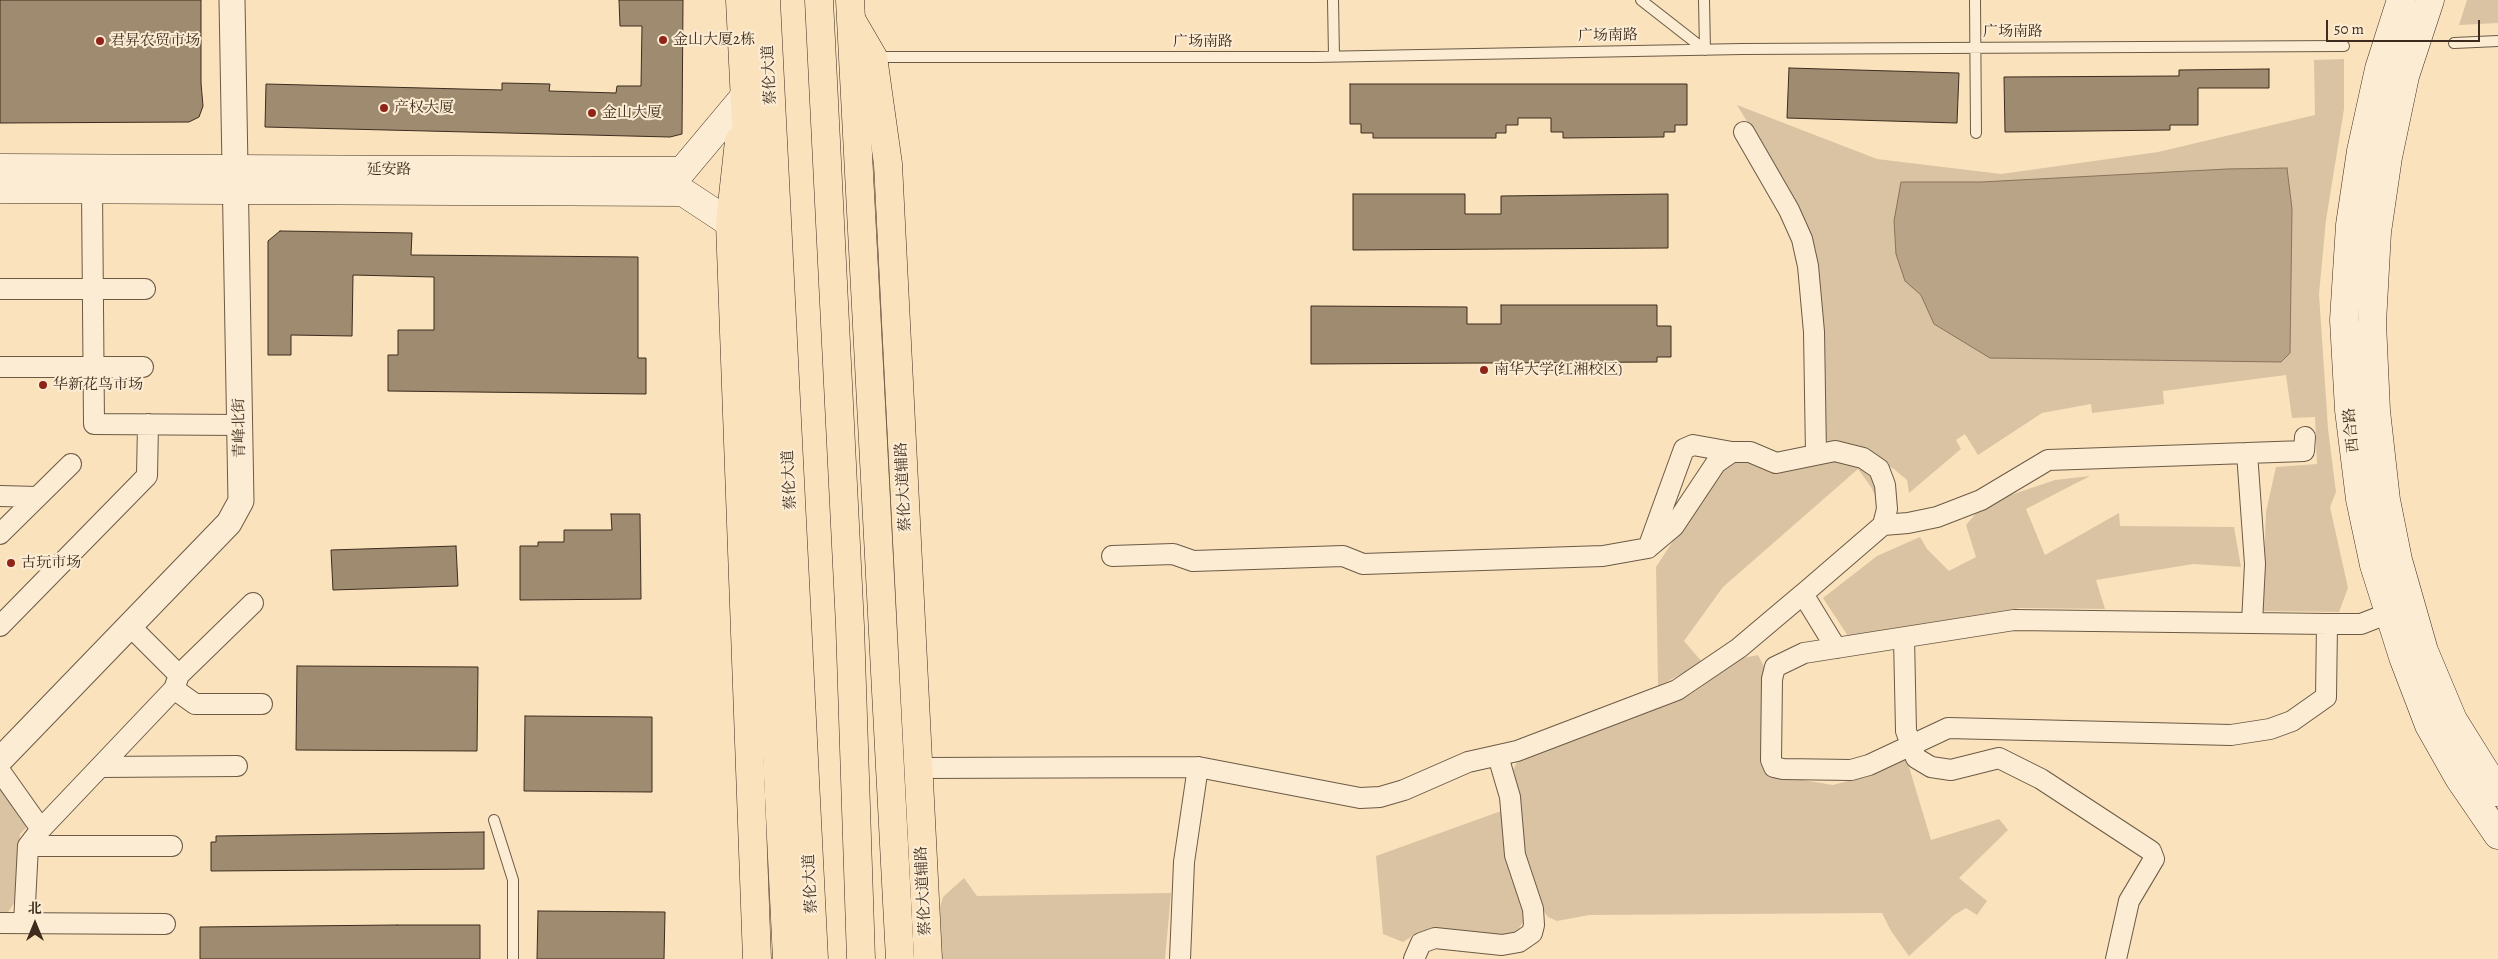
<!DOCTYPE html>
<meta charset="utf-8">
<style>
body{margin:0}
#map{position:relative;width:2498px;height:959px;overflow:hidden;background:#fae2bd;font-family:Alegreya,"Noto Serif SC",serif}
canvas{display:block}
.north{position:absolute;left:10px;top:899px;width:50px;height:50px;-webkit-text-stroke:4px #fcecd4;paint-order:stroke;rotate:0deg;font-size:14px;font-weight:700;line-height:20px;text-align:center;color:#3d2c1d}
.north::after{content:'';display:block;margin:auto;width:18px;height:22px;background:#3d2c1d;clip-path:polygon(50% 0,100% 100%,50% 72%,0 100%)}
.scale{position:absolute;left:2326px;top:20px;width:154px;height:22px;box-sizing:border-box;border:2px solid #3d2c1d;border-top:0;padding-left:6px;font-size:15px;line-height:18px;white-space:nowrap;color:#3d2c1d;-webkit-text-stroke:4px #fcecd4;paint-order:stroke}
</style>
<div id="map">
<canvas width="2498" height="959"></canvas>
<div class="north">北</div>
<div class="scale">50 m</div>
</div>
<script>
const c = document.querySelector('canvas').getContext('2d');
c.lineJoin = 'round';
function fill(path, color) { c.fillStyle = color; c.fill(path, 'evenodd'); }
const poly = rows => new Path2D(rows.map(r => 'M' + r).join(''));
function trace(path, color, width, dash) { c.strokeStyle = color; c.lineWidth = width; c.lineCap = dash ? 'butt' : 'round'; c.setLineDash(dash || []); c.stroke(path); }
function label(font, color, halo, rows, align = 'center') {
  c.font = font + ' Alegreya,"Noto Serif SC",serif'; c.lineWidth = 4; c.setLineDash([]); c.textBaseline = 'middle'; c.strokeStyle = halo; c.fillStyle = color; for (const [text, x, y, turn = 0] of rows) {
    c.save(); c.translate(x, y); c.rotate((+turn || 0) * Math.PI / 180); c.textAlign = isNaN(turn) ? turn : align; if (halo) c.strokeText(text, 0, 0); c.fillText(text, 0, 0); c.restore();
  }
}
const green = poly([
 [2467,0,2498,0,2498,23,2459,25],
 [2344,59,2344,109,2326,220,2319,294,2328,429,2336,492,2330,507,2348,588,2339,612,2262,611,2266,512,2276,467,2317,464,2315,417,2292,418,2286,375,2163,391,2164,404,2092,413,2091,404,2042,413,1978,455,1965,434,1956,440,1961,449,1909,493,1907,480,1894,469,1873,456,1833,446,1823,436,1821,329,1813,242,1798,206,1737,105,1877,159,2001,174,2158,152,2315,115,2314,60],
 [1736,456,1845,459,1877,476,1880,506,1871,487,1858,469,1723,587,1684,641,1703,663,1658,686,1656,567,1722,466],
 [2090,476,2026,509,2045,555,2119,513,2120,526,2234,527,2241,567,2193,564,2096,580,2105,609,2020,608,1848,636,1823,598,1877,556,1920,537,1927,549,1949,571,1976,557,1966,525,1984,504,2055,480],
 [1758,655,1768,674,1772,775,1833,785,1867,776,1906,757,1931,840,1999,819,2008,830,1959,878,1987,901,1977,915,1966,908,1954,915,1909,956,1891,931,1882,913,1589,915,1557,921,1548,917,1540,906,1522,847,1513,770,1518,760,1691,694,1743,658],
 [0,789,6,789,29,825,20,834,14,903,7,914,0,917],
 [1504,810,1525,919,1517,931,1502,936,1436,928,1414,935,1403,942,1383,934,1376,856],
 [964,878,977,896,1171,893,1165,959,941,959,940,907,943,897]
]);
const water = poly([
 [2287,168,2292,209,2290,353,2281,362,1990,358,1934,324,1921,295,1905,281,1896,254,1894,221,1901,182,1981,182,2227,169,2287,168]
]);
const building = poly([
 [0,0,201,0,201,83,203,106,199,117,189,122,0,123,0,0],
 [619,0,683,0,682,134,670,137,265,127,266,84,502,90,502,83,550,84,549,91,616,93,617,86,641,86,642,26,620,26,619,0],
 [1789,68,1959,73,1957,123,1787,118,1789,68],
 [2269,69,2269,88,2198,88,2198,125,2170,125,2170,130,2005,132,2004,77,2179,76,2179,70,2269,69],
 [1350,84,1687,84,1687,125,1675,125,1675,132,1664,132,1664,137,1563,138,1563,132,1551,132,1551,118,1518,118,1518,125,1506,125,1506,133,1496,133,1496,138,1373,138,1373,133,1361,133,1361,124,1350,124,1350,84],
 [1353,194,1465,194,1465,214,1501,214,1501,196,1668,194,1668,248,1353,250,1353,194],
 [280,231,412,233,411,255,638,257,638,358,646,358,646,394,388,391,388,355,398,355,398,330,434,330,434,277,353,275,352,336,291,335,291,355,268,355,268,241,280,231],
 [1501,305,1657,305,1657,326,1671,326,1671,357,1657,357,1657,362,1311,364,1311,306,1467,307,1467,324,1501,324,1501,305],
 [611,514,640,514,641,599,520,600,520,546,538,546,538,542,564,542,564,530,612,530,611,514],
 [456,546,458,586,333,590,331,550,456,546],
 [297,666,478,667,477,751,296,750,297,666],
 [525,716,652,717,652,792,524,791,525,716],
 [484,832,484,869,211,871,211,842,216,842,216,836,484,832],
 [538,911,665,912,664,959,537,959,538,911],
 [397,925,480,925,480,959,200,959,200,927,397,925]
]);
const service = poly([
 [1333,0,1334,56],
 [1641,0,1705,50,1704,0],
 [1975,0,1976,133],
 [2454,43,2498,41],
 [875,57,1315,57,1742,49,2344,46],
 [494,820,513,880,513,959]
]);
const minor = poly([
 [1744,132,1789,210,1802,239,1808,266,1814,332,1816,454],
 [92,190,94,424,240,425],
 [0,289,145,289],
 [0,367,143,367],
 [2247,453,2255,564,2252,623],
 [0,496,37,497],
 [0,534,71,464],
 [1649,547,1674,526,1716,463,1732,452,1750,452,1776,463,1835,451,1863,458,1879,469,1885,485,1887,509,1883,525],
 [1112,556,1173,554,1193,561,1343,556,1363,564,1603,556,1648,548,1684,449,1693,445,1732,452],
 [1803,594,1883,525,1908,523,1937,517,1981,500,2048,460,2304,451,2305,437],
 [2327,624,2326,697,2292,721,2270,729,2231,735,1948,728,1869,765,1851,770,1783,769,1774,767,1771,760,1772,679,1775,667,1804,653,2014,620,2252,623,2327,624,2361,624,2402,608],
 [0,626,147,476,148,424],
 [1904,638,1906,731,1916,758,1931,767,1951,770,1999,758,2041,779,2151,851,2154,859,2129,901,2116,959],
 [179,675,253,603],
 [174,689,195,704,262,704],
 [100,767,237,766],
 [918,768,1198,767,1360,798,1380,797,1404,790,1468,762,1517,751,1677,690,1739,648,1803,594,1836,648],
 [0,771,41,829],
 [28,846,172,846],
 [0,923,165,924],
 [24,923,28,846,41,829,174,689,179,675,130,626],
 [1180,959,1184,862,1198,767],
 [1414,959,1421,943,1435,938,1502,945,1519,942,1532,933,1534,925,1533,909,1515,855,1510,797,1498,756]
]);
const tertiary = poly([
 [0,760,229,523,241,501,232,0]
]);
const secondary = poly([
 [2401,0,2379,69,2361,151,2350,225,2344,320,2349,410,2360,499,2374,565,2403,657,2429,725,2459,778,2498,835],
 [2430,0,2405,76,2388,157,2377,232,2372,323,2376,411,2386,500,2398,560,2424,651,2453,720,2498,792],
 [0,168,682,171,744,97],
 [0,189,683,192,730,223]
]);
const primary = poly([
 [852,21,873,57,888,164,928,959],
 [739,141,730,223,757,959]
]);
const trunk = poly([
 [740,0,787,959],
 [766,0,814,959],
 [819,0,850,626,861,959],
 [850,0,900,959]
]);
const markers = [
 [663,40,5,"#8f2418"],
 [100,41,5,"#8f2418"],
 [384,108,5,"#8f2418"],
 [592,113,5,"#8f2418"],
 [1484,370,5,"#8f2418"],
 [43,385,5,"#8f2418"],
 [11,563,5,"#8f2418"]
];
const streetNames = [
 ["广场南路",2013,32],
 ["广场南路",1608,36,-1],
 ["广场南路",1203,42],
 ["蔡伦大道",770,75,-93],
 ["延安路",389,170],
 ["青峰北街",240,428,-91],
 ["西合路",2352,430,-96],
 ["蔡伦大道",790,480,-93],
 ["蔡伦大道辅路",904,487,-93],
 ["蔡伦大道",811,884,-93],
 ["蔡伦大道辅路",924,891,-93]
];
const poiNames = [
 ["金山大厦2栋",673,40],
 ["君昇农贸市场",110,41],
 ["产权大厦",394,108],
 ["金山大厦",602,113],
 ["南华大学(红湘校区)",1494,370],
 ["华新花鸟市场",53,385],
 ["古玩市场",21,563]
];
fill(green, '#dac3a2');
fill(water, '#baa487');
trace(water, '#88745d', 1);
fill(building, '#9f8b70');
trace(building, '#3d2c1d', 1);
trace(service, '#6c5a45', 12);
trace(minor, '#6c5a45', 22);
trace(tertiary, '#6c5a45', 27);
trace(secondary, '#3d2c1d', 29);
trace(primary, '#3d2c1d', 29);
trace(trunk, '#3d2c1d', 29);
trace(service, '#fcecd4', 10);
trace(minor, '#fcecd4', 20);
trace(tertiary, '#fcecd4', 25);
trace(secondary, '#fcecd4', 28);
trace(primary, '#fae2bd', 28);
trace(trunk, '#fae2bd', 28);
for (const [x, y, r, color] of markers) { const dot = new Path2D(); dot.arc(x, y, r, 0, 2 * Math.PI); c.fillStyle = color; c.fill(dot); trace(dot, '#fcecd4', 2); }
label('15px', '#3d2c1d', '#fcecd4', streetNames);
label('15px', '#3d2c1d', '#fcecd4', poiNames, 'left');
</script>
